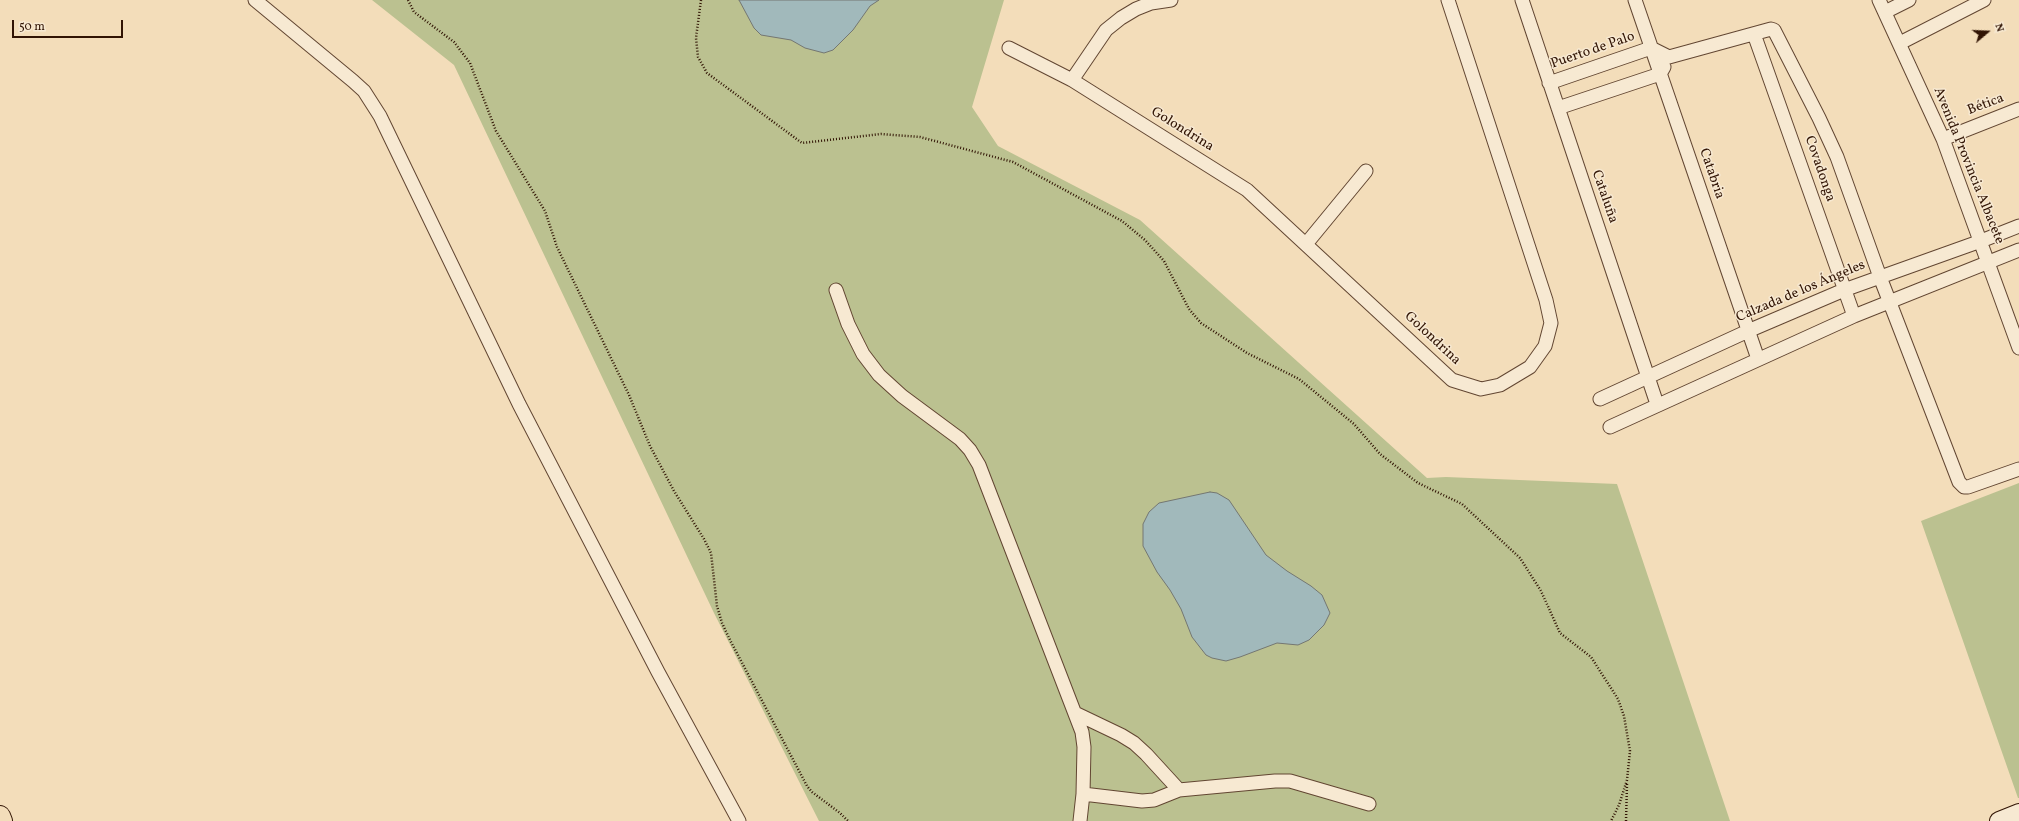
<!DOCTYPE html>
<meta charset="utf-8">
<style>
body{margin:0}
#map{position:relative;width:2019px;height:821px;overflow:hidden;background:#f3ddba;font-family:Vollkorn,serif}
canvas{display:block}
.north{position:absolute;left:1967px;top:12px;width:40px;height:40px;-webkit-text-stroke:3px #f7e9d2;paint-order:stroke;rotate:71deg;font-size:11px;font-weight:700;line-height:16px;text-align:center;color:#311404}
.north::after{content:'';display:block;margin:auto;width:14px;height:18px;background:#311404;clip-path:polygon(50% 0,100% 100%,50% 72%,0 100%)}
.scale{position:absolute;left:12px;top:20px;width:111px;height:18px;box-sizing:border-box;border:2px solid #311404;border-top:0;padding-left:5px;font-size:12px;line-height:14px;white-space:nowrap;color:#311404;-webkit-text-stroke:3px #f7e9d2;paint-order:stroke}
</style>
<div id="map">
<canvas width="2019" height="821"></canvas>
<div class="north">N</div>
<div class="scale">50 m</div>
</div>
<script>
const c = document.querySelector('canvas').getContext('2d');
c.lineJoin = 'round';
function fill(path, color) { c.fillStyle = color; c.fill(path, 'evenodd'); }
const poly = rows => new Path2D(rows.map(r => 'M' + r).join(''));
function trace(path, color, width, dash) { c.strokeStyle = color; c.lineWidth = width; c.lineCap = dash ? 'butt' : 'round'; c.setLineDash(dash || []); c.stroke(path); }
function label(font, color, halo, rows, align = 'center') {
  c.font = font + ' Vollkorn,serif'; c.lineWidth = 3; c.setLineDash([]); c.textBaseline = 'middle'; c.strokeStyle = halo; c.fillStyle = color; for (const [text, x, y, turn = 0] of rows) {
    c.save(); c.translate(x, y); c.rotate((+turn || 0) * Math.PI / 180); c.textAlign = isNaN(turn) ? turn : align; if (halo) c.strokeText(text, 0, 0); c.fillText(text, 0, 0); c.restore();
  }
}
const green = poly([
 [372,0,1004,0,972,107,998,146,1140,220,1427,478,1446,477,1617,484,1730,821,819,821,714,613,454,65],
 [2019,483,2019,798,2018,798,1921,521]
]);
const water = poly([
 [739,0,879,0,870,6,853,30,833,50,824,53,805,48,791,40,761,35,754,28,739,0],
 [1210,492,1217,493,1229,500,1266,555,1287,571,1311,586,1322,595,1330,613,1324,625,1309,640,1298,645,1277,643,1240,657,1226,661,1212,658,1206,655,1192,637,1181,609,1170,590,1157,572,1143,546,1143,524,1149,512,1159,503,1210,492]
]);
const path = poly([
 [408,0,414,12,454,42,470,63,496,131,545,211,557,247,629,395,650,446,674,491,704,539,711,553,717,606,722,623,730,640,807,786,812,792,840,813,848,821],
 [701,0,696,38,698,57,707,73,802,143,881,134,920,137,1013,162,1122,221,1145,240,1164,261,1189,309,1201,323,1247,353,1299,379,1354,424,1380,454,1418,483,1462,504,1520,558,1541,591,1560,633,1591,657,1618,699,1624,716,1630,751,1627,780,1619,805,1611,821],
 [1626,821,1627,784]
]);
const street = poly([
 [255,0,353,81,364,91,380,116,519,404,658,672,739,821],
 [1522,0,1657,404],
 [1635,0,1758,359],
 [1879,0,1943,139,2019,348],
 [1885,12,1909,0],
 [1754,34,1854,316],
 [1900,43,1984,0],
 [1009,48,1072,80,1247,190,1452,380,1481,389,1500,385,1530,367,1545,346,1551,323,1546,300,1448,0],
 [1072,80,1106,30,1121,18,1136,9,1151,3,1171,0],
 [1549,83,1651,48,1669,57,1771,29,1774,30,1819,118,1837,157,1880,277,1959,482,1964,487,1968,487,2019,469],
 [1558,108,1660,74,1664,67],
 [1943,139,2019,109],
 [1306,244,1366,171],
 [836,290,848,324,863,354,879,375,902,396,960,439,970,450,979,465,1082,732,1084,747,1083,794,1080,821],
 [1600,399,1748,331,1844,290,1981,241,2019,226],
 [1610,427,1854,316,2019,250],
 [1075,713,1121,735,1134,743,1146,754,1179,790],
 [1083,794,1142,801,1154,800,1179,790,1275,781,1290,781,1369,804]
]);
const secondary = poly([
 [1999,821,2019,813]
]);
const primary = poly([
 [0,816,2,821]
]);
const streetNames = [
 ["Puerto de Palo",1593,51,-19],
 ["Bética",1986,105,-21],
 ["Golondrina",1182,130,32],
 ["Avenida Provincia Albacete",1968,166,68],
 ["Covadonga",1819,169,71],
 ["Catabria",1711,174,71],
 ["Cataluña",1604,197,71],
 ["Calzada de los Ángeles",1801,292,-23],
 ["Golondrina",1432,339,43]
];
fill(green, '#bbc190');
fill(water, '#a1b9bb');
trace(water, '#747772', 1);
trace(street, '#624632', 15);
trace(secondary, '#311404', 20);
trace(primary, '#311404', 22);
trace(path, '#311404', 2.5, [1, 2]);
trace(street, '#f7e9d2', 13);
trace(secondary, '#f7e9d2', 18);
trace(primary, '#f3ddba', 20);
label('14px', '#311404', '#f7e9d2', streetNames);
</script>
